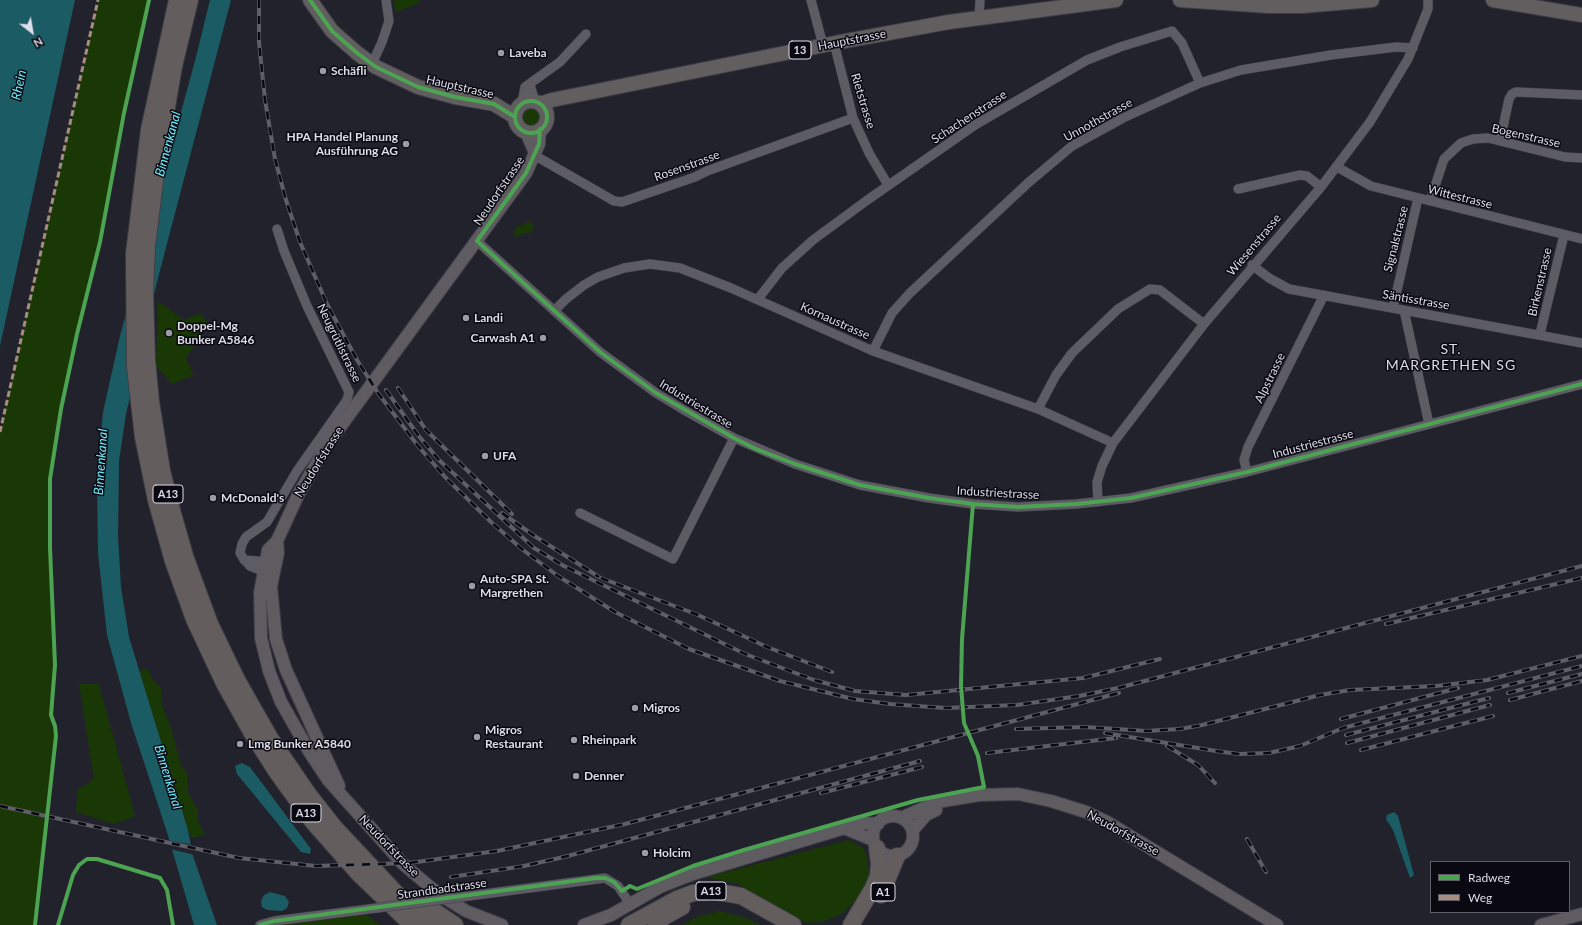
<!DOCTYPE html>
<meta charset="utf-8">
<style>
body{margin:0}
#map{position:relative;width:1582px;height:925px;overflow:hidden;background:#22222c;font-family:Lato,sans-serif}
canvas{display:block}
.legend{position:absolute;left:1430px;top:861px;width:140px;height:52px;box-sizing:border-box;background:#0a0911;border:1px solid #5f5e68;margin:0;padding:5px 7px;list-style:none;font-size:12px;color:#deddea}
.legend li{display:flex;align-items:center;gap:8px;height:20px}
.legend b{width:20px;border:1px solid #5f5e68}
.north{position:absolute;left:12px;top:12px;width:40px;height:40px;-webkit-text-stroke:3px #0a0911;paint-order:stroke;rotate:149deg;font-size:11px;font-weight:700;line-height:16px;text-align:center;color:#deddea}
.north::after{content:'';display:block;margin:auto;width:14px;height:18px;background:#deddea;clip-path:polygon(50% 0,100% 100%,50% 72%,0 100%)}
</style>
<div id="map">
<canvas width="1582" height="925"></canvas>
<ul class="legend">
<li><b style="height:5px;background:#4ca352"></b>Radweg</li>
<li><b style="height:5px;background:#a88b81"></b>Weg</li>
</ul>
<div class="north">N</div>
</div>
<script>
const c = document.querySelector('canvas').getContext('2d');
c.lineJoin = 'round';
function fill(path, color) { c.fillStyle = color; c.fill(path, 'evenodd'); }
const poly = rows => new Path2D(rows.map(r => 'M' + r).join(''));
function trace(path, color, width, dash) { c.strokeStyle = color; c.lineWidth = width; c.lineCap = dash ? 'butt' : 'round'; c.setLineDash(dash || []); c.stroke(path); }
function label(font, color, halo, rows, align = 'center') {
  c.font = font + ' Lato,sans-serif'; c.lineWidth = 3; c.setLineDash([]); c.textBaseline = 'middle'; c.strokeStyle = halo; c.fillStyle = color; for (const [text, x, y, turn = 0] of rows) {
    c.save(); c.translate(x, y); c.rotate((+turn || 0) * Math.PI / 180); c.textAlign = isNaN(turn) ? turn : align; if (halo) c.strokeText(text, 0, 0); c.fillText(text, 0, 0); c.restore();
  }
}
const green = poly([
 [98,0,149,0,141,31,100,242,77,334,61,409,50,479,55,665,51,715,54,737,42,857,33,925,0,925,0,431],
 [394,0,420,0,418,3,395,13],
 '520 117a10 10 0 1 1 20 0a10 10 0 1 1-20 0Z',
 [529,221,535,227,530,233,524,233,515,238,514,233,516,228],
 [158,301,184,320,200,313,209,325,186,358,194,375,172,384,156,366],
 [148,669,153,681,161,687,162,705,170,725,181,765,187,772,188,793,198,810,198,821,205,835,192,838,188,830,139,670],
 [79,684,99,684,135,816,114,824,76,812,78,789,94,779],
 [849,840,863,848,867,856,869,877,862,894,843,913,822,922,806,923,738,884,707,877],
 [719,911,744,917,760,925,683,925,694,918],
 [359,914,367,915,380,925,276,925]
]);
const water = poly([
 [0,0,75,0,0,346],
 [210,0,231,0,158,278,126,414,119,461,118,536,121,587,129,637,188,830,193,856,217,925,194,925,167,832,131,723,107,635,98,553,97,479,103,412,120,336,196,57],
 [242,763,250,767,311,849,310,854,301,852,237,774,235,766],
 [1394,812,1398,816,1414,875,1410,878,1393,830,1386,819,1387,815],
 [270,892,285,896,289,902,287,908,282,911,267,910,262,907,261,901,264,895]
]);
const pier = poly([
 [167,840,193,845,195,855,170,849]
]);
const street = poly([
 [811,0,823,45],
 [979,19,980,0],
 [834,43,853,118,869,153,888,185],
 [372,64,382,42,389,21,386,0],
 [530,85,535,101],
 [522,103,525,87,560,62,586,34],
 [1500,141,1509,99,1512,94,1516,92,1582,95],
 [534,155,614,201,622,202,695,177,707,171,853,118],
 [1337,167,1371,186,1582,239],
 [1238,189,1300,175,1307,176,1321,187],
 [1430,201,1444,159,1461,143,1473,139,1488,138,1565,157,1582,158],
 [477,241,600,352,656,393,684,410,734,438,795,464,860,485,929,498,973,504,1018,507,1076,504,1131,498,1247,472,1582,384],
 [1252,265,1269,278,1289,289,1582,343],
 [758,299,782,268,813,240,866,201,975,125,1087,60,1120,47,1172,31,1182,43,1200,83],
 [1393,308,1418,198],
 [1404,310,1429,424],
 [554,311,566,299,584,285,598,277,624,268,650,264,680,268,731,288,873,351,1038,409,1113,443],
 [1540,334,1564,235],
 [873,351,892,313,910,293,1028,183,1072,146,1123,118,1200,83,1241,70,1331,55,1396,47,1413,48],
 [1038,409,1056,375,1072,353,1118,309,1150,289,1160,290,1204,324],
 [1247,472,1244,460,1248,447,1324,295],
 [1098,502,1097,482,1102,466,1113,443,1204,324,1321,187,1370,122,1408,59,1428,9,1428,0],
 [580,513,673,559,734,438],
 [244,560,271,562],
 [268,573,250,566,243,558,240,553,242,544,246,537,267,522,297,471,347,400,349,392,307,306,284,251,277,229],
 [461,897,605,878,618,886,630,904],
 [260,925,274,921,377,908]
]);
const secondary = poly([
 [526,132,535,153],
 [277,541,278,553,271,586,276,639,286,670,339,786],
 '873 836a20 20 0 1 1 40 0a20 20 0 1 1-40 0Z',
 [901,818,937,802,979,795,1018,794,1051,801,1086,812,1107,822,1277,925],
 [844,828,873,840],
 [913,830,926,815,936,810],
 [502,925,466,911,445,898,429,886,403,864,328,780,310,753,281,702,269,671,261,638,260,592,268,550,277,541,299,493,327,445,526,173,539,144,540,129],
 [584,925,611,915,660,887,693,874,851,826,865,823,878,824],
 [1541,925,1582,914]
]);
const primary = poly([
 [310,0,332,31,357,53,376,67,418,87,455,97,494,104,515,117],
 [1180,0,1269,6,1302,6,1372,0],
 [1493,0,1582,15],
 '515 117a16 16 0 1 1 32 0a16 16 0 1 1-32 0Z',
 [540,104,552,100,845,41,949,22,1116,0]
]);
const highway = poly([
 [177,0,149,130,134,254,135,367,143,437,156,500,173,561,194,619,224,683,252,733,276,771,313,822,358,873,412,925],
 [190,0,174,66,157,165,147,246,145,293,147,360,151,402,162,471,173,514,185,556,210,624,237,680,270,738,309,795,335,828,395,892,432,925],
 [881,895,897,856],
 [416,899,455,925],
 [629,925,677,899,693,893,712,891,741,896,793,925],
 [656,925,664,917,682,907],
 [851,925,873,888,878,876,879,863,877,848]
]);
const rail = poly([
 [259,0,259,42,265,100,275,159,286,200,300,242,327,304,357,360,378,393,418,446,446,478,491,522,523,550,558,576,615,612,689,649,780,681,853,699,890,704,945,708,1017,705,1079,696,1118,688,1582,566],
 [398,388,426,430,512,514],
 [386,390,418,435,439,460,534,548,564,566,745,654,814,680,855,691,906,695,1083,678,1160,659],
 [502,513,533,535,599,577],
 [601,578,698,615,767,647,832,672],
 [1386,624,1582,578],
 [1508,693,1582,674],
 [1510,700,1582,681],
 [1341,719,1458,688],
 [1016,729,1085,727,1146,731,1180,729,1202,725,1320,695,1350,690,1436,686,1487,680,1582,656],
 [1105,733,1216,751,1239,754,1269,753,1300,746,1343,728,1582,666],
 [1346,735,1489,698],
 [1347,743,1490,705],
 [1167,746,1198,765,1215,783],
 [1361,750,1493,716],
 [987,753,1116,738],
 [821,793,922,767],
 [0,806,239,858,316,866,409,863,497,851,625,824,1119,693],
 [1247,839,1266,872],
 [451,877,524,866,564,857,920,761]
]);
const streetBridge = poly([
 [377,908,461,897]
]);
const quiet = poly([
 [0,432,98,0]
]);
const cycleway = poly([
 [310,0,332,31,357,53,376,67,418,87,455,97,494,104,515,117],
 '515 117a16 16 0 1 1 32 0a16 16 0 1 1-32 0Z',
 [540,129,539,144,526,173,477,241,600,352,656,393,734,438,756,449,795,464,860,485,929,498,973,504,1018,507,1076,504,1131,498,1247,472,1582,384],
 [35,925,56,736,55,726,51,715,55,665,50,548,50,479,61,409,77,334,100,242,124,113,149,0],
 [58,925,73,875,79,865,87,859,97,859,160,878,167,890,173,925],
 [260,925,274,921,596,878,605,878,614,882,622,891,630,886,637,889,693,866,744,850,918,800,984,787,978,756,964,723,961,686,962,639,973,504]
]);
const markers = [
 [501,53,4,"#9c9ca8"],
 [323,71,4,"#9c9ca8"],
 [406,144,4,"#9c9ca8"],
 [466,318,4,"#9c9ca8"],
 [169,333,4,"#9c9ca8"],
 [543,338,4,"#9c9ca8"],
 [485,456,4,"#9c9ca8"],
 [213,498,4,"#9c9ca8"],
 [472,586,4,"#9c9ca8"],
 [635,708,4,"#9c9ca8"],
 [477,737,4,"#9c9ca8"],
 [574,740,4,"#9c9ca8"],
 [240,744,4,"#9c9ca8"],
 [576,776,4,"#9c9ca8"],
 [645,853,4,"#9c9ca8"]
];
const shields = [
 [800,50,22],
 [168,494,30],
 [306,813,30],
 [711,891,30],
 [883,892,24]
];
const shieldNames = [
 ["13",800,50],
 ["A13",168,494],
 ["A13",306,813],
 ["A13",711,891],
 ["A1",883,892]
];
const streetNames = [
 ["Hauptstrasse",852,40,-11],
 ["Hauptstrasse",460,87,13],
 ["Rietstrasse",863,101,73],
 ["Schachenstrasse",969,117,-33],
 ["Unnothstrasse",1098,120,-29],
 ["Bogenstrasse",1526,136,13],
 ["Rosenstrasse",687,166,-20],
 ["Neudorfstrasse",499,191,-56],
 ["Wittestrasse",1460,197,14],
 ["Signalstrasse",1396,239,-76],
 ["Wiesenstrasse",1254,245,-50],
 ["Birkenstrasse",1540,282,-77],
 ["Säntisstrasse",1416,300,10],
 ["Kornaustrasse",835,321,24],
 ["Neugrütlistrasse",339,343,64],
 ["Alpstrasse",1270,378,-64],
 ["Industriestrasse",696,404,31],
 ["Industriestrasse",1313,444,-15],
 ["Neudorfstrasse",319,462,-58],
 ["Industriestrasse",998,493,3],
 ["Neudorfstrasse",1123,833,29],
 ["Neudorfstrasse",389,846,46],
 ["Strandbadstrasse",442,889,-8]
];
const poiNames = [
 ["Laveba",509,53],
 ["Schäfli",331,71],
 ["HPA Handel Planung",398,137,"right"],
 ["Ausführung AG",398,151,"right"],
 ["Landi",474,318],
 ["Doppel-Mg",177,326],
 ["Bunker A5846",177,340],
 ["Carwash A1",535,338,"right"],
 ["UFA",493,456],
 ["McDonald's",221,498],
 ["Auto-SPA St.",480,579],
 ["Margrethen",480,593],
 ["Migros",643,708],
 ["Migros",485,730],
 ["Restaurant",485,744],
 ["Rheinpark",582,740],
 ["Lmg Bunker A5840",248,744],
 ["Denner",584,776],
 ["Holcim",653,853]
];
const waterNames = [
 ["Rhein",19,85,-78],
 ["Binnenkanal",168,144,-75],
 ["Binnenkanal",101,462,-86],
 ["Binnenkanal",168,777,73]
];
const quarterNames = [
 ["ST.",1451,349],
 ["MARGRETHEN SG",1451,365]
];
fill(green, '#193806');
fill(water, '#1b5b64');
fill(pier, '#22222c');
trace(street, '#3f3e47', 10);
trace(secondary, '#3f3e47', 14);
trace(primary, '#3f3e47', 16);
trace(highway, '#3f3e47', 18);
trace(street, '#5d5c65', 9);
trace(secondary, '#5e5c61', 12);
trace(primary, '#615e60', 14);
trace(highway, '#635e5d', 16);
trace(rail, '#5e5e67', 4);
trace(rail, '#0a0911', 2.5, [8]);
trace(streetBridge, '#3f3e47', 10, []);
trace(streetBridge, '#5d5c65', 9);
trace(quiet, '#a88b81', 3, [6, 3]);
trace(cycleway, '#4ca352', 4);
for (const [x, y, r, color] of markers) { const dot = new Path2D(); dot.arc(x, y, r, 0, 2 * Math.PI); c.fillStyle = color; c.fill(dot); trace(dot, '#0a0911', 1.5); }
for (const [x, y, w] of shields) { const box = new Path2D(); box.roundRect(x - w / 2, y - 9, w, 18, 3); c.fillStyle = '#0a0911'; c.fill(box); trace(box, '#deddea', 1); }
label('bold 11px', '#deddea', null, shieldNames);
label('12px', '#deddea', '#0a0911', streetNames);
label('bold 12px', '#deddea', '#0a0911', poiNames, 'left');
label('italic 13px', '#6cedfd', '#0a0911', waterNames);
c.letterSpacing = '1px';
label('14px', '#deddea', '#0a0911', quarterNames);
c.letterSpacing = '0px';
</script>
